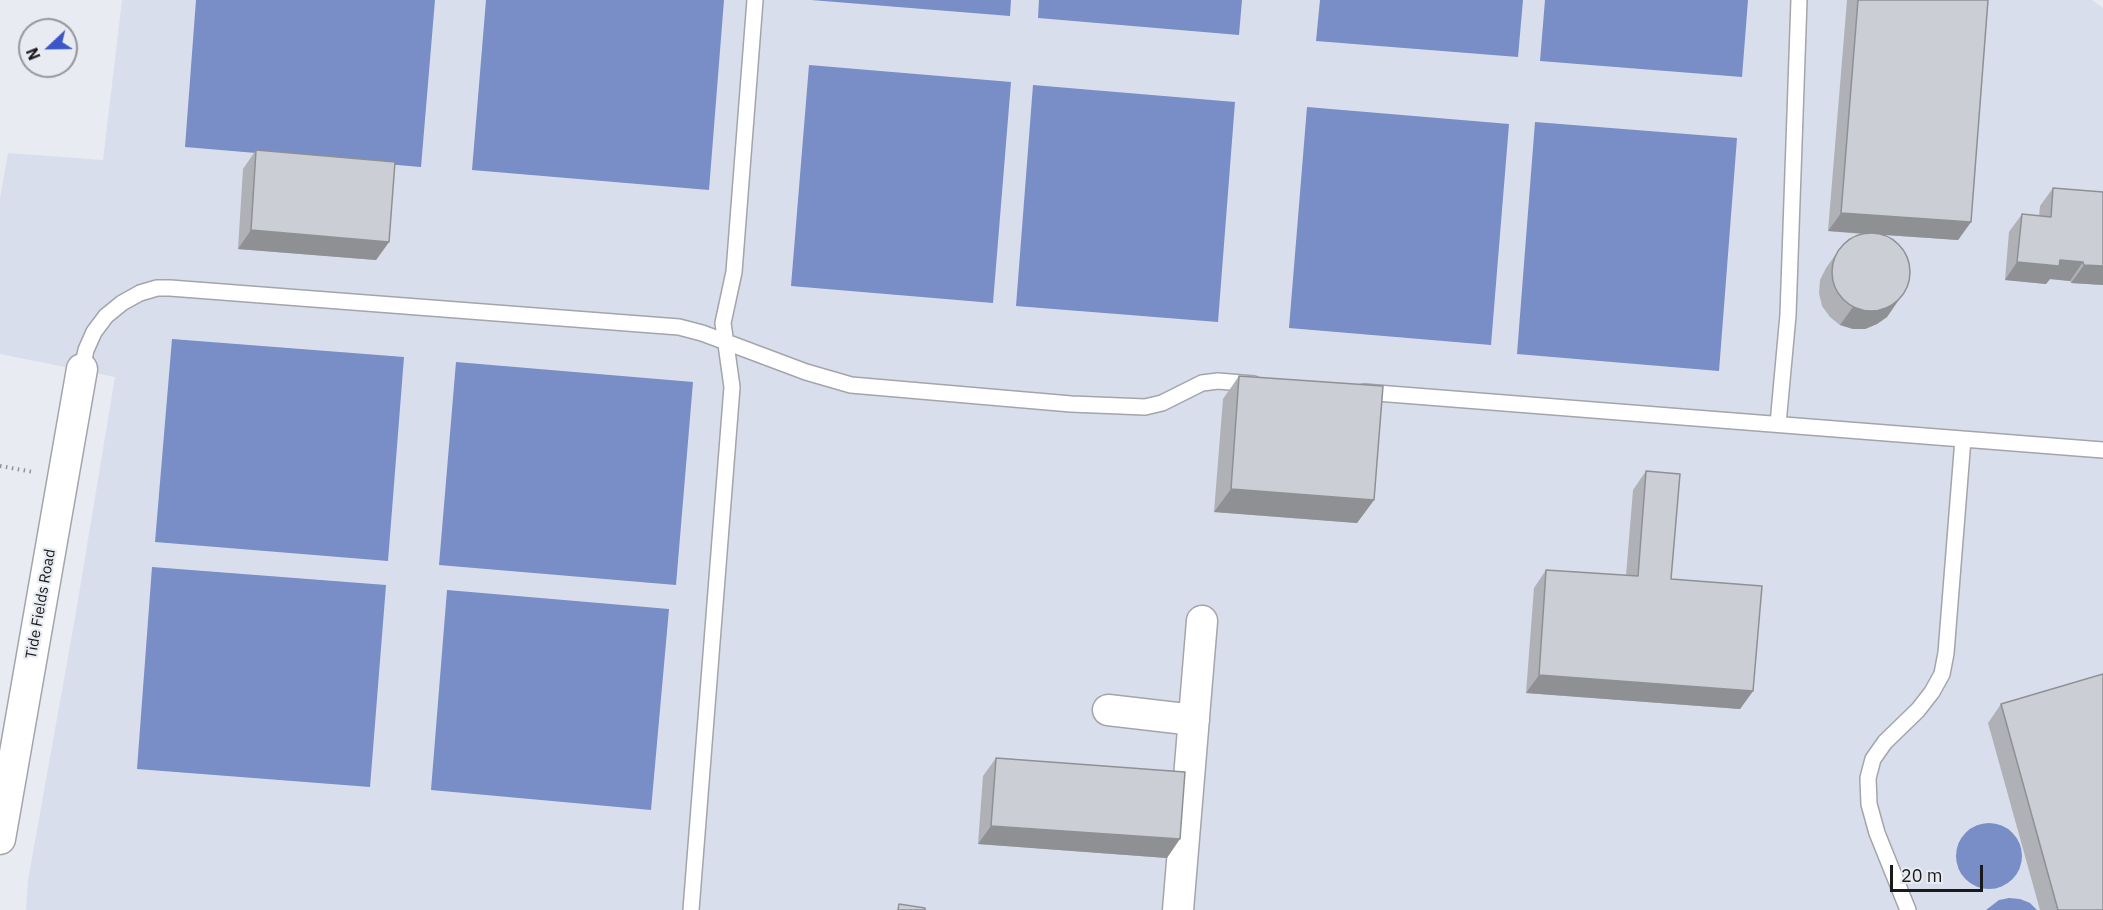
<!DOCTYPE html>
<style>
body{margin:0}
#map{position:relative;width:2103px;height:910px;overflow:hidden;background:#e9ebf2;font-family:"IBM Plex Sans",sans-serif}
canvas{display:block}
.north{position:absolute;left:18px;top:18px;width:60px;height:60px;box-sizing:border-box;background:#e9ebf2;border:2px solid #96979c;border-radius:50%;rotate:248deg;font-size:16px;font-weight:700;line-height:24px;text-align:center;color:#191a1c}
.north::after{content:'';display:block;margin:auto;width:21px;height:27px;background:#3c56c8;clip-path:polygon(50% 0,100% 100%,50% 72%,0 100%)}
.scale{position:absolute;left:1890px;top:865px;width:93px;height:27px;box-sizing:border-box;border:3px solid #191a1c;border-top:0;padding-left:8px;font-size:18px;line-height:21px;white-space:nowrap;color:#191a1c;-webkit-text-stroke:4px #e9ebf2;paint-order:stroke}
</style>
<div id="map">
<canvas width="2103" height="910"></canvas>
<div class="north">N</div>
<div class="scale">20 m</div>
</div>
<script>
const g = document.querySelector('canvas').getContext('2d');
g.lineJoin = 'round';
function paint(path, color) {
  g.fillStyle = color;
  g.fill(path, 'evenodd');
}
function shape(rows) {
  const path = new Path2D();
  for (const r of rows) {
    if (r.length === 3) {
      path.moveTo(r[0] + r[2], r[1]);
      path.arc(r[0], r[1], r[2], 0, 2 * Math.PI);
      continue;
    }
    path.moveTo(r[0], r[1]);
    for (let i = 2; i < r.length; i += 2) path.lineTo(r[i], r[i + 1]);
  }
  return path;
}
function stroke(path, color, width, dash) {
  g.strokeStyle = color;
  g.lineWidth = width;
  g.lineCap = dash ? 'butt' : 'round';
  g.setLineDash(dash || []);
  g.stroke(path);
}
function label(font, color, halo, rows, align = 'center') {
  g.font = font + ' "IBM Plex Sans",sans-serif';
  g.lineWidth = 4.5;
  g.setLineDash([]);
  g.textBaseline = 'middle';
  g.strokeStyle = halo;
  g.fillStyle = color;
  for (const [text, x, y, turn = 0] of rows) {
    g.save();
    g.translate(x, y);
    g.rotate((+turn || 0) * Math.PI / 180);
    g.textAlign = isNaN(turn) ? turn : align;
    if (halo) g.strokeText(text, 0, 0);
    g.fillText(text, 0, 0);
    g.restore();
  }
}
paint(shape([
 [122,0,2092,0,2103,8,2103,910,26,910,28,880,75,618,115,377,0,354,0,198,8,153,103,160]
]), '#d9deec');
paint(shape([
 [196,0,435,0,421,167,185,147],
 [486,0,724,0,709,190,472,170],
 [811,0,1011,0,1010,16],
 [1039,0,1242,0,1239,35,1038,18],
 [1320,0,1523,0,1518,57,1316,41],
 [1545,0,1748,0,1742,77,1540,61],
 [809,65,1011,82,993,303,791,286],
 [1033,85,1235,102,1218,322,1016,306],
 [1307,107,1509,124,1491,345,1289,328],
 [1535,122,1737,138,1719,371,1517,354],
 [172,339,404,357,388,561,155,542],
 [456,362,693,382,676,585,439,565],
 [152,567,386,585,370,787,137,769],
 [447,590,669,609,651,810,431,790],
 [1989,856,33],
 [2009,898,2020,899,2030,903,2037,910,1986,910,1999,900]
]), '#798dc6');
const lane = shape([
 [82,369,86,350,94,332,106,316,122,303,140,293,157,288,170,288,679,327,702,333,806,372,851,385,1071,404,1145,407,1162,403,1202,383,1218,381,1254,384],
 [1364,392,2103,450],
 [1778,424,1788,315,1799,0],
 [691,910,732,387,723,323,734,272,755,0],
 [1908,910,1877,833,1869,804,1868,778,1873,759,1885,742,1918,710,1932,692,1942,674,1946,653,1963,439]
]);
const street = shape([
 [1108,710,1194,720],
 [0,839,82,369],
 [1178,910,1202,621]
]);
stroke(lane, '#a3a5ab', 18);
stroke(street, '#a3a5ab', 33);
stroke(shape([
 [0,466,33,472]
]), '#909297', 4, [1.5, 4.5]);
stroke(lane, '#fff', 15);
stroke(street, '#fff', 30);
paint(shape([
 [1847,0,1988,0,1971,222,1958,240,1886,235,1900,298,1887,317,1877,324,1865,329,1853,329,1840,325,1830,317,1822,306,1819,293,1820,280,1826,268,1839,250,1861,234,1828,231],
 [256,150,389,242,376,260,238,249,243,169],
 [2053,188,2103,192,2103,285,2071,283,2070,281,2050,279,2046,284,2005,280,2009,232,2022,214,2039,216,2040,206],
 [1239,376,1374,500,1357,523,1214,512,1223,399],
 [1646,471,1671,579,1753,691,1740,709,1526,693,1534,588,1546,570,1626,576,1633,490],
 [2001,704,2103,910,2040,910,1988,723],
 [996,758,1167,858,978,844,983,776]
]), '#afb1b6');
paint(shape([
 [1841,213,1971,222,1958,240,1828,231],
 [251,230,389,242,376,260,238,249],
 [2060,260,2083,262,2070,281,2050,279,2046,284,2005,280,2017,262],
 [2084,265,2103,266,2103,285,2071,283],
 [1900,298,1887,317,1877,324,1865,329,1853,329,1840,325,1853,307],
 [1231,489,1374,500,1357,523,1214,512],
 [1539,675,1753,691,1740,709,1526,693],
 [991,826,1180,839,1167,858,978,844]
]), '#8e9094');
const building = shape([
 [1858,0,1988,0,1971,222,1841,213,1858,0],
 [256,150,395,162,389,242,251,230,256,150],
 [2053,188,2103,192,2103,266,2084,265,2083,262,2060,260,2059,266,2017,262,2022,214,2051,217,2053,188],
 [1871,272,39],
 [1239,376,1383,386,1374,500,1231,489,1239,376],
 [1646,471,1680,474,1671,579,1762,586,1753,691,1539,675,1546,570,1638,576,1646,471],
 [2103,674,2103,910,2058,910,2001,704,2103,674],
 [996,758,1185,772,1180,839,991,826,996,758],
 [899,904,925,908,925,910,898,910,899,904]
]);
paint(building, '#cbced4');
stroke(building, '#8e9094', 1.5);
label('15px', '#191a1c', '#e9ebf2', [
 ["Tide Fields Road",41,604,-80]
]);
</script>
